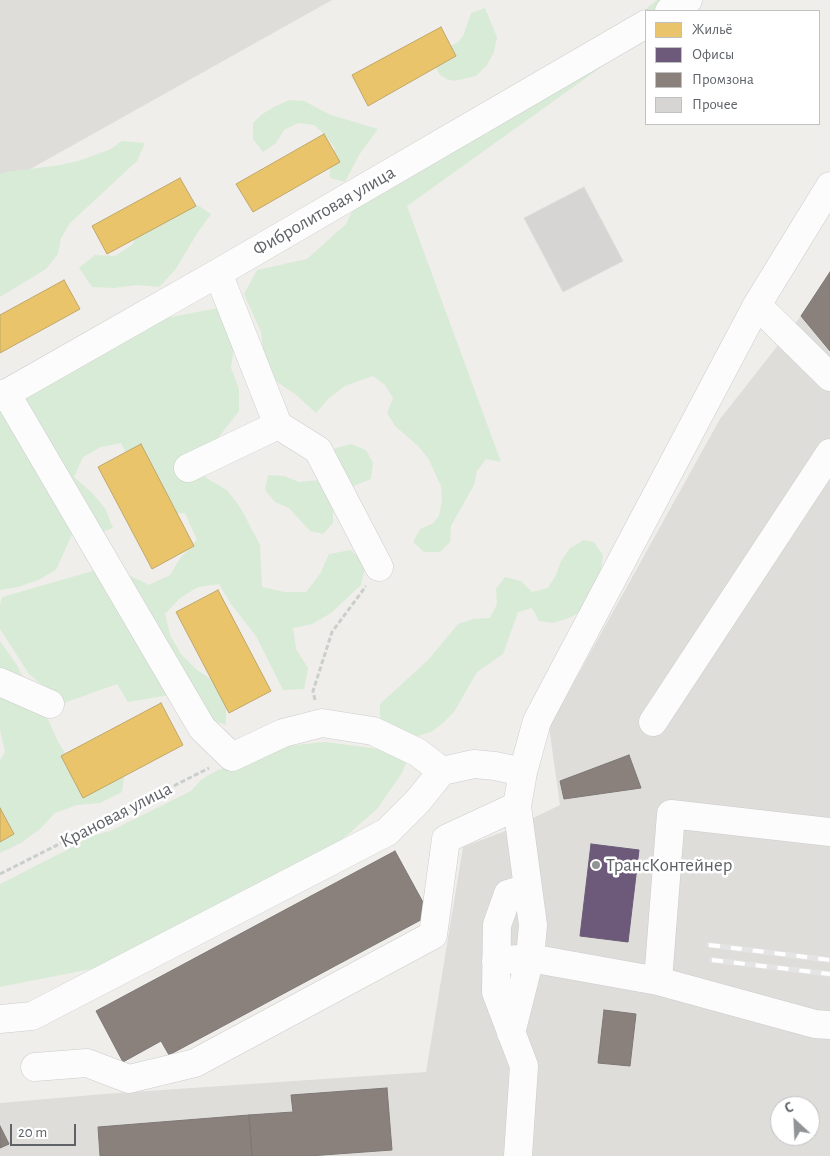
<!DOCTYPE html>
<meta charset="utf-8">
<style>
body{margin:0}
#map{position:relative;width:830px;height:1156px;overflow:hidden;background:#efeeea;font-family:"Alegreya Sans",sans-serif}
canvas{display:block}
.legend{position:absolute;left:645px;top:10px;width:175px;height:115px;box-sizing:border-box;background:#fff;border:1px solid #bfc1c3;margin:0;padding:6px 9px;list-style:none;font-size:15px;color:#5f6368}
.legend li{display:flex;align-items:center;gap:10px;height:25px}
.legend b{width:25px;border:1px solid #bfc1c3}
.north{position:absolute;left:770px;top:1096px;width:50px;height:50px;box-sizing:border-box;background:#fff;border:1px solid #bfc1c3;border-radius:50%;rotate:335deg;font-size:14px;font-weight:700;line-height:20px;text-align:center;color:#5f6368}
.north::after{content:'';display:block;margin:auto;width:18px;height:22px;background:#919496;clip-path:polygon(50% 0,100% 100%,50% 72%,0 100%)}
.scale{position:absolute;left:10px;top:1124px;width:66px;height:22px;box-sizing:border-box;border:2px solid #5f6368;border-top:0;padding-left:6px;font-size:15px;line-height:18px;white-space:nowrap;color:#5f6368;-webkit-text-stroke:4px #fff;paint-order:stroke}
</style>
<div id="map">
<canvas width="830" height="1156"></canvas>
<ul class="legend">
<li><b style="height:14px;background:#e9c46a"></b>Жильё</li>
<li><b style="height:14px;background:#6d597a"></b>Офисы</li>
<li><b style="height:14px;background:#8a817c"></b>Промзона</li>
<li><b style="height:14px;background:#d6d5d3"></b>Прочее</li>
</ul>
<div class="north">С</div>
<div class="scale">20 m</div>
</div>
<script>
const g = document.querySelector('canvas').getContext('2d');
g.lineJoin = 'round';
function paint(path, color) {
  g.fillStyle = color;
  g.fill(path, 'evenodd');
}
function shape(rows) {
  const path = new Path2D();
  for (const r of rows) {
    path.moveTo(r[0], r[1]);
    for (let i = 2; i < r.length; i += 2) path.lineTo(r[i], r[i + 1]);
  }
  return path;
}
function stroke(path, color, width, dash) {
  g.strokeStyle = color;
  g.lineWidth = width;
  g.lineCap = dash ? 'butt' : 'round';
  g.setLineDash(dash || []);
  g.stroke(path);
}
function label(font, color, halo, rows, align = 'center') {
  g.font = font + ' "Alegreya Sans",sans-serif';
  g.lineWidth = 5;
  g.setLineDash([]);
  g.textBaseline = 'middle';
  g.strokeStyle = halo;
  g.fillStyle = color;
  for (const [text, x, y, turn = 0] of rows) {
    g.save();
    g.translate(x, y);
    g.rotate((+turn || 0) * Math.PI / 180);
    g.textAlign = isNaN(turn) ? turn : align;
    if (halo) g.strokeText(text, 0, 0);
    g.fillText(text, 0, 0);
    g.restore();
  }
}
paint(shape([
 [0,0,332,0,0,186],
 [830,272,830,1156,0,1156,0,1103,104,1094,426,1072,463,847,508,830,560,805,549,727,720,419,801,316],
 [780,1106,810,1106,810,1136,780,1136]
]), '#dfddda');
paint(shape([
 [657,0,696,0,680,11,646,11,646,35,407,206,501,462,486,459,477,471,474,485,451,526,450,542,440,552,424,552,413,542,420,529,432,524,439,516,442,501,441,486,428,458,418,446,395,426,387,413,393,398,385,385,373,376,345,386,329,398,316,413,295,394,274,380,264,359,261,332,244,294,257,270,307,259,346,224,352,211,470,139,488,134,500,99,638,19,648,7],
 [485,8,497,37,494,52,487,65,476,76,454,81,446,79,440,75,436,68,433,61,435,54,458,42,463,36,471,13],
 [289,100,304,101,331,115,378,129,359,155,345,182,330,178,330,162,335,148,325,135,314,125,298,123,284,130,276,143,263,152,253,139,253,123,261,115,274,107],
 [122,141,145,143,137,161,70,223,61,238,58,254,46,269,0,297,0,174,6,172,61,165,78,161,109,150],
 [180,203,199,206,211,214,198,232,175,270,159,287,137,285,114,288,92,287,79,268,95,255,115,256,133,244,139,224],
 [229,306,234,346,231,368,239,389,239,411,207,452,193,467,208,479,227,490,240,507,260,545,262,587,284,592,306,592,320,574,329,554,351,550,366,565,361,585,331,613,312,624,293,628,296,649,308,668,304,689,283,690,256,636,231,604,219,584,198,587,180,598,165,614,170,635,181,654,197,670,217,683,226,703,226,725,206,718,169,695,128,702,117,684,64,703,29,674,0,629,0,604,2,597,110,566,149,585,170,575,181,557,197,540,185,513,164,514,130,462,121,443,101,447,83,457,74,477,91,492,105,508,113,528,94,535,74,530,56,570,38,580,18,587,0,590,0,394,160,319],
 [351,444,366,450,373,463,371,479,343,490,332,450,336,448],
 [268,475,284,476,299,482,319,480,327,494,333,509,333,523,323,534,310,531,289,508,275,502,265,490],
 [584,540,594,542,603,555,601,570,582,611,569,618,553,623,539,621,532,608,518,612,503,654,477,672,454,712,443,723,431,732,417,736,403,737,380,720,380,704,428,660,458,624,473,619,490,618,497,604,496,589,505,577,521,581,532,592,548,588,556,575,561,561,570,548],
 [0,641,17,665,36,704,49,721,57,740,68,758,125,770,122,792,100,803,77,805,55,813,40,829,21,843,0,853,0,760,5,752,0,729],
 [325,742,410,753,402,773,377,809,331,849,106,966,0,987,0,884,69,849,88,837,110,831,191,791,202,779,216,771,276,747]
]), '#d8ebd6');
const homes = shape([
 [441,27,456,56,368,106,352,75,441,27],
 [324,134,340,162,253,212,236,184,324,134],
 [180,178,196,206,107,254,92,226,180,178],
 [64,280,80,309,0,353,0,315,64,280],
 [141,444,194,546,152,569,98,467,141,444],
 [218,590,271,691,229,713,176,612,218,590],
 [161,703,183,745,83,798,61,756,161,703],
 [0,808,14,834,0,842,0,808]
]);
paint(homes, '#e9c46a');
stroke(homes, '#c0a769', 1);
const offices = shape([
 [591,844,639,850,628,942,580,936,591,844]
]);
paint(offices, '#6d597a');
stroke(offices, '#695c75', 1);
const industry = shape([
 [830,272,830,351,801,316,830,272],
 [629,755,641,788,564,799,560,781,629,755],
 [395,851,430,915,169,1055,161,1041,123,1062,96,1011,395,851],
 [604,1010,636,1014,630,1066,598,1063,604,1010],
 [387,1088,392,1150,309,1156,252,1156,249,1115,293,1112,291,1095,387,1088],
 [249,1115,252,1156,100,1156,98,1127,249,1115],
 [0,1126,9,1144,0,1148,0,1126]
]);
paint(industry, '#8a817c');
stroke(industry, '#7d7876', 1);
const building = shape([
 [584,187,623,261,563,292,524,218,584,187]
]);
paint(building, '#d6d5d3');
stroke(building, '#deddd9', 1);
const minor = shape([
 [669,11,688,0],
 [757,305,830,377],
 [6,393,202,728,232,757,283,733,322,723,373,731,417,752,442,771],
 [0,397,218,273,646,24],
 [278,425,318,450,379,567],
 [188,468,278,425,218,273],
 [0,682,50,704],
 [653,722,830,453],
 [496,961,530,958,658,981,671,814,830,832],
 [658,981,815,1024,830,1025],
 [0,1019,32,1016,387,832,418,801,442,771,474,764,495,766,523,772],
 [511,1033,530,958,533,925,517,806,523,772,537,721,757,305,830,186],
 [35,1067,87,1063,129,1079,195,1063,433,935,446,839,517,806],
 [518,1156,524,1066,496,992,497,925,508,894,528,888]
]);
stroke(minor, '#cbcccc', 29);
stroke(shape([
 [315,700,313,691,332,632,366,586],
 [0,874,209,768]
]), '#cacfcc', 3, [5, 2.5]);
stroke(minor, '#fdfcfc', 28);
const rail = shape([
 [709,945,830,960],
 [712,960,830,974]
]);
stroke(rail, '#e4e4e4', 5.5);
stroke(rail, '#fff', 4, [11]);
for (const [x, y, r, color] of [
 [596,865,5,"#919496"]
]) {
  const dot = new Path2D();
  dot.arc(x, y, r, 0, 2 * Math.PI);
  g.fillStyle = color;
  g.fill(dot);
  stroke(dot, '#fff', 2);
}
label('19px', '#5f6368', '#fff', [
 ["Фибролитовая улица",324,211,-30],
 ["Крановая улица",116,815,-27]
]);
label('19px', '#5f6368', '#fff', [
 ["ТрансКонтейнер",606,865]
], 'left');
</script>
